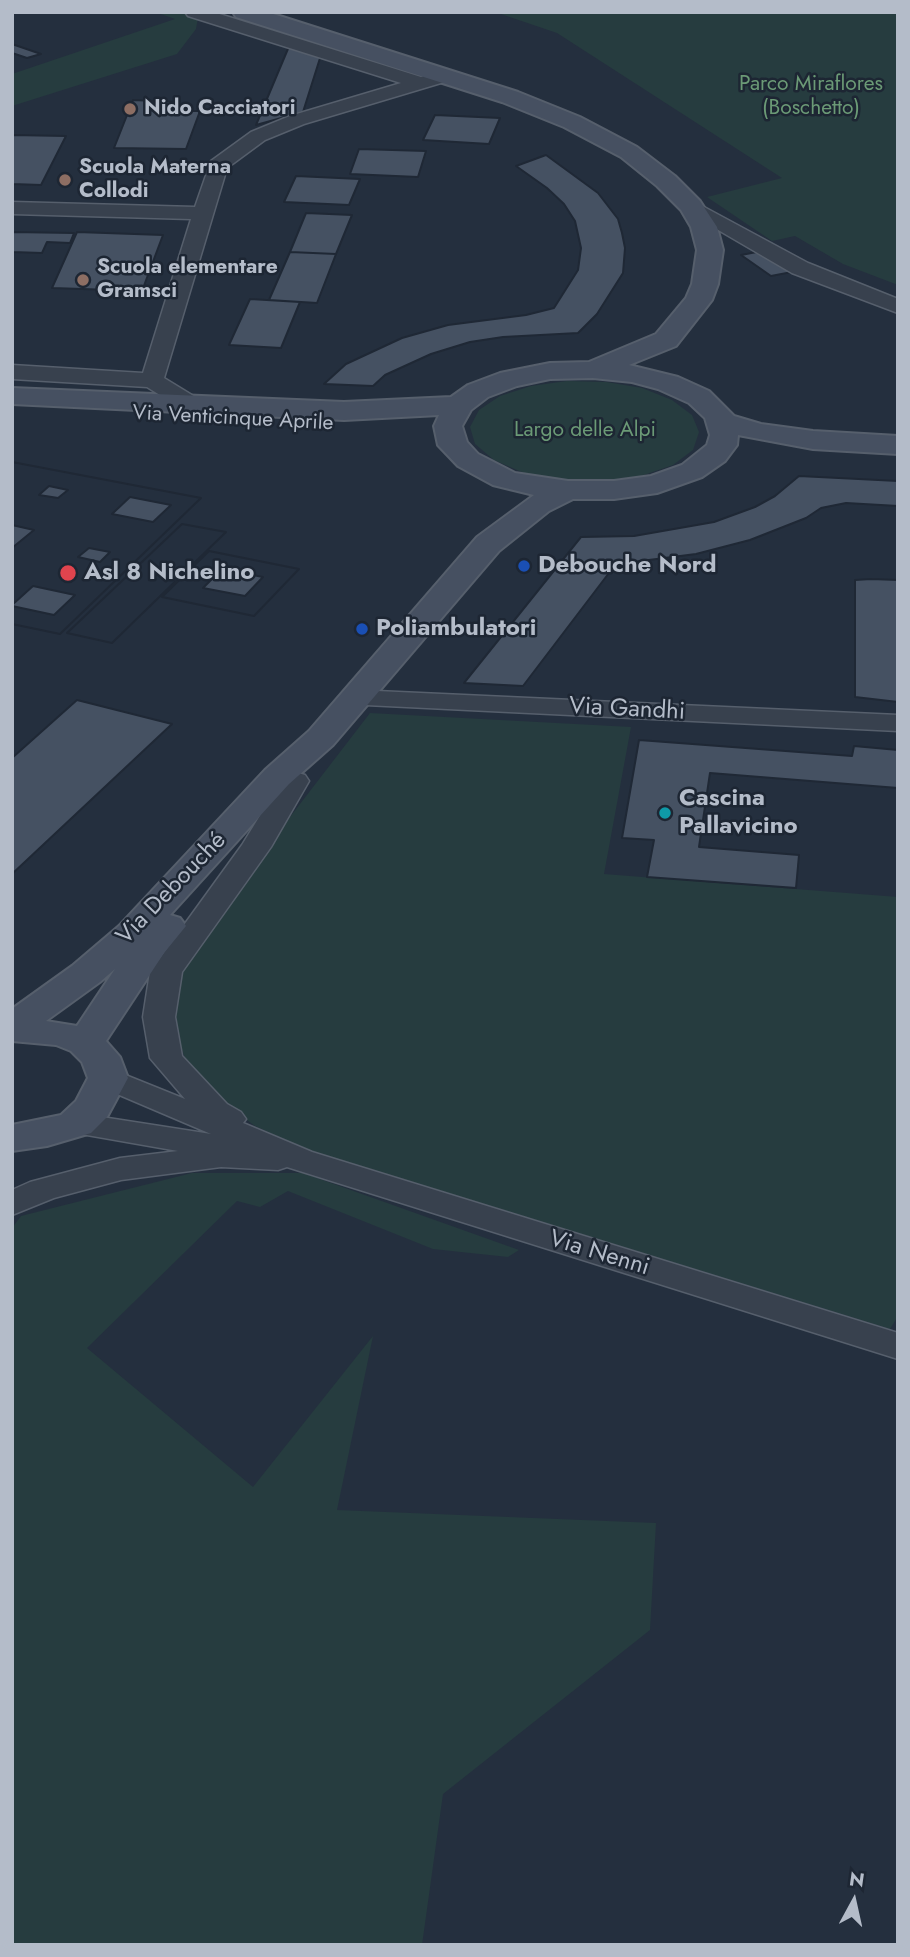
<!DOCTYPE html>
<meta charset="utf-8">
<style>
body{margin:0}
#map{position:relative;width:910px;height:1957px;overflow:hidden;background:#242f3e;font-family:Jost,sans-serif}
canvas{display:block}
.frame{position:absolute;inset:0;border:14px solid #b4bcc9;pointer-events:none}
.north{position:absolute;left:819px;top:1866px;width:70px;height:70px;-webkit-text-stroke:5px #1d2633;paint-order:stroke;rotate:8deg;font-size:19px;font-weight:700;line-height:28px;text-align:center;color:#b4bcc9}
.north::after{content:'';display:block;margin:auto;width:24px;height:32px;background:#b4bcc9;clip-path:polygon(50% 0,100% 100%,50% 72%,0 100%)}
</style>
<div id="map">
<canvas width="910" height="1957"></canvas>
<div class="frame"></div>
<div class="north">N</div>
</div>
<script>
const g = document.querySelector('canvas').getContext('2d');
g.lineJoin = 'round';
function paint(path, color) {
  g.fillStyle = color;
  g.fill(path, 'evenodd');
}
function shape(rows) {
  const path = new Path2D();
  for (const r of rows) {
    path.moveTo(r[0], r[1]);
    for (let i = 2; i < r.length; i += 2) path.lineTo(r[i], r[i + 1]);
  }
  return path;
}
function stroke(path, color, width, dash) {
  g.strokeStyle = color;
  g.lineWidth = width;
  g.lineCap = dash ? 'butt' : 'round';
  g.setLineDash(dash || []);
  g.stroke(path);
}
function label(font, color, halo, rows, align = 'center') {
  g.font = font + ' Jost,sans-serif';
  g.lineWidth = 5;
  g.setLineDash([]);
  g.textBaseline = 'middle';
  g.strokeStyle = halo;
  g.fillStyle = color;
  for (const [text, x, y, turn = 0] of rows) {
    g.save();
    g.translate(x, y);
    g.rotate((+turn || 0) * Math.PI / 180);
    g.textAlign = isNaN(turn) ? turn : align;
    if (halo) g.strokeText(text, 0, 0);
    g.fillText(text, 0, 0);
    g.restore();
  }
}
paint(shape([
 [155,12,199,12,196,29,177,54,12,106,12,74,175,19],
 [495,12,898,12,898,285,843,264,795,236,772,241,707,197,782,178,557,33],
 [567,381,606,382,642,388,672,400,692,415,699,432,693,450,673,465,641,476,603,481,562,480,524,473,494,460,475,444,470,427,479,410,500,396,531,386],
 [370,713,631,727,604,874,898,897,898,1316,890,1329,308,1150,255,1126,213,1095,188,1066,171,1021,175,977,200,934],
 [192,1173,303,1173,519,1250,508,1257,433,1249,288,1191,260,1207,237,1201,87,1348,253,1487,373,1336,337,1510,656,1523,650,1630,443,1794,422,1945,12,1945,12,1228,21,1216]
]), '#263c3f');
const building = shape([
 [12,44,41,54,27,58,12,53,12,44],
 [290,44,321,55,303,112,256,125,290,44],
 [133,100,179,102,178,105,187,106,185,111,200,111,186,149,114,148,133,100],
 [435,115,500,118,489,144,423,140,435,115],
 [12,135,66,136,41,185,12,184,12,135],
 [359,149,426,151,418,177,350,174,359,149],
 [546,155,598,193,618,219,622,233,625,248,623,273,597,314,578,333,503,337,470,342,431,354,385,375,373,386,324,384,346,364,402,338,448,325,526,315,554,308,578,270,581,248,575,221,564,204,547,188,516,166,546,155],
 [296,176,360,179,349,205,284,202,296,176],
 [306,213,352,215,336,254,290,252,306,213],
 [12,232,74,233,70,243,47,242,42,253,12,252,12,232],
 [77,232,163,235,142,291,52,288,77,232],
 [762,251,792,272,771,276,741,255,762,251],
 [290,252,336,254,317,303,269,300,290,252],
 [250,299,300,302,281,348,229,345,250,299],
 [12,462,201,498,60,634,12,624,12,606,54,615,75,595,33,586,12,605,12,548,34,530,12,525,12,462],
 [49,486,68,490,58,498,39,495,49,486],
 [130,497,171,505,153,522,112,514,130,497],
 [89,548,110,552,100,562,78,557,89,548],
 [12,462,201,498,60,634,12,624,12,462],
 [799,476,898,481,898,506,846,503,821,508,806,518,750,540,696,554,633,562,612,569,523,686,464,683,581,537,634,536,714,522,755,507,775,496,799,476],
 [182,524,226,532,112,643,67,633,182,524],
 [182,524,226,532,112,643,67,633,182,524],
 [209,551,299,569,254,616,162,597,209,551],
 [222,569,263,577,245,596,203,588,222,569],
 [209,551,299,569,254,616,162,597,209,551],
 [871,579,898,580,898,702,855,697,855,580,871,579],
 [77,700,172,724,12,874,12,758,77,700],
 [639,740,852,756,854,746,898,750,898,788,710,773,699,847,799,855,796,888,647,877,654,840,622,838,639,740]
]);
paint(building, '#455162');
stroke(building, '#1f2835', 2);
const street = shape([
 [185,12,213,12,421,77,444,70,453,76,451,80,304,124,265,140,227,168,164,378,200,400,204,405,200,410,184,410,147,387,12,379,12,365,143,373,191,219,12,214,12,202,195,207,211,161,251,132,290,116,401,83,188,16,185,12],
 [691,200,808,263,898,299,898,313,792,273,684,210,681,206,684,202,691,200],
 [355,690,898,715,898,731,345,704,341,698,345,692,355,690],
 [295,772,305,775,309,781,271,847,182,972,175,1017,182,1056,227,1104,241,1112,246,1119,243,1123,312,1152,898,1333,898,1359,287,1167,278,1170,221,1167,121,1180,54,1198,12,1215,12,1190,30,1182,120,1158,178,1151,64,1131,59,1124,64,1117,76,1113,211,1134,96,1085,92,1078,96,1071,108,1068,185,1099,150,1058,143,1017,150,972,242,845,285,775,295,772]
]);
const secondary = shape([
 [233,12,267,12,518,92,580,117,637,147,675,176,700,201,717,227,723,250,718,284,712,300,676,346,629,365,678,377,709,391,734,416,761,424,813,431,898,436,898,454,813,449,738,435,737,445,725,461,702,477,657,493,614,499,573,499,549,511,499,551,333,745,289,784,170,915,180,918,186,926,164,953,106,1041,120,1057,128,1078,107,1117,91,1133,47,1146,12,1151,12,1125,61,1115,76,1101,88,1078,82,1062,71,1051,56,1045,12,1041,12,1009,72,966,119,926,265,770,309,731,477,537,534,495,493,485,458,466,438,445,434,426,439,415,344,420,12,404,12,388,344,402,451,397,468,385,500,373,550,363,589,362,656,334,686,298,692,284,697,250,691,227,681,210,657,186,621,157,564,127,502,102,236,17,233,12],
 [593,378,632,382,658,389,689,403,705,418,710,435,707,445,682,465,651,476,614,481,568,481,515,473,478,454,467,442,462,426,471,410,488,397,517,386,550,379,593,378],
 [115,969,77,1026,46,1021,100,982,115,969]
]);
stroke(street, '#565f6c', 3);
stroke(secondary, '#565f6c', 4);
paint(street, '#38414e');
paint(secondary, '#465061');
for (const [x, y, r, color] of [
 [130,109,7,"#8d6e63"],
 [65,180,7,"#8d6e63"],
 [83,280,7,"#8d6e63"],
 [524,566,7,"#1a4fb4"],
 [68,573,9,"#e0444e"],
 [362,629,7,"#1a4fb4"],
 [665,813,7,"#0f9aa8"]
]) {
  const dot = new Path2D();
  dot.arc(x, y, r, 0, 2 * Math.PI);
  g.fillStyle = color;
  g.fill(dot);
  stroke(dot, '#1d2633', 2.5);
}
label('21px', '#6b9a76', '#1d2633', [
 ["Parco Miraflores",811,85],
 ["(Boschetto)",811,109],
 ["Largo delle Alpi",585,431]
]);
label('bold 21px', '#b4bcc9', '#1d2633', [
 ["Nido Cacciatori",144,109],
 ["Scuola Materna",79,168],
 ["Collodi",79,192],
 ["Scuola elementare",97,268],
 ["Gramsci",97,292]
], 'left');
label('21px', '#b4bcc9', '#1d2633', [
 ["Via Venticinque Aprile",233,419,3]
]);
label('bold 24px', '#b4bcc9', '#1d2633', [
 ["Debouche Nord",538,566],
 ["Asl 8 Nichelino",84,573],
 ["Poliambulatori",376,629],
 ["Cascina",679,799],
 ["Pallavicino",679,827]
], 'left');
label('24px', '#b4bcc9', '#1d2633', [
 ["Via Gandhi",627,710,3],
 ["Via Debouché",172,889,-46],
 ["Via Nenni",599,1254,17]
]);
</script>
